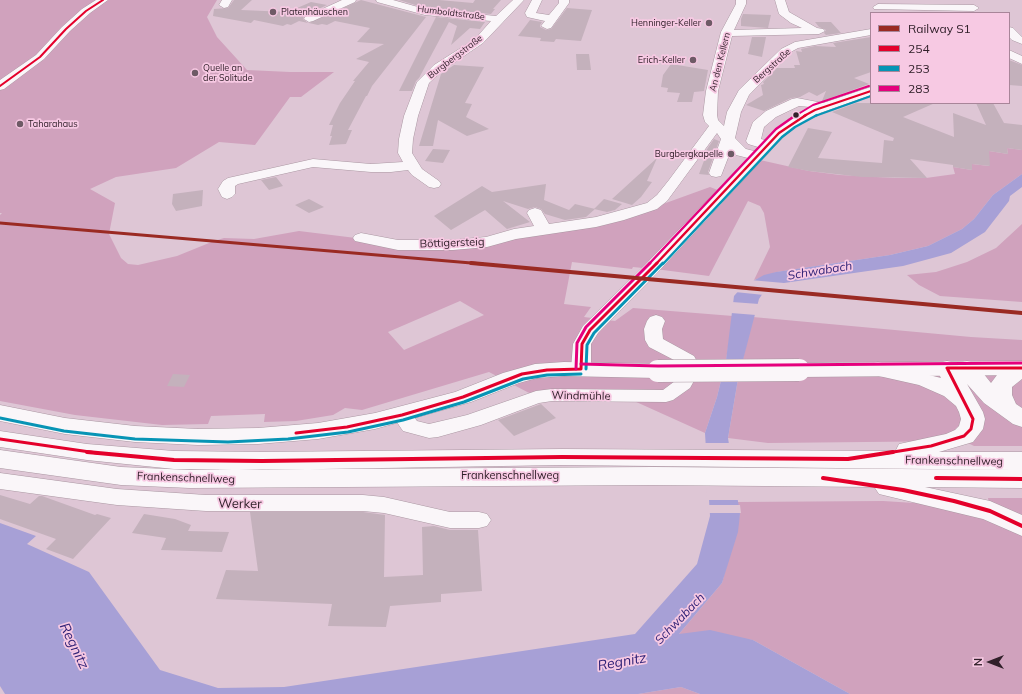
<!DOCTYPE html>
<meta charset="utf-8">
<style>
body{margin:0}
#map{position:relative;width:1022px;height:694px;overflow:hidden;background:#dec6d5;font-family:Mulish,sans-serif}
canvas{display:block}
.legend{position:absolute;left:870px;top:12px;width:140px;height:92px;box-sizing:border-box;background:#f7c9e3;border:1px solid #a88599;margin:0;padding:5px 7px;list-style:none;font-size:12px;color:#31202a}
.legend li{display:flex;align-items:center;gap:8px;height:20px}
.legend b{width:20px;border:1px solid #a88599}
.north{position:absolute;left:970px;top:642px;width:40px;height:40px;-webkit-text-stroke:3px #f7c9e3;paint-order:stroke;rotate:270deg;font-size:11px;font-weight:700;line-height:16px;text-align:center;color:#31202a}
.north::after{content:'';display:block;margin:auto;width:14px;height:18px;background:#31202a;clip-path:polygon(50% 0,100% 100%,50% 72%,0 100%)}
</style>
<div id="map">
<canvas width="1022" height="694"></canvas>
<ul class="legend">
<li><b style="height:5px;background:#9a2a23"></b>Railway S1</li>
<li><b style="height:5px;background:#e4002b"></b>254</li>
<li><b style="height:5px;background:#0794b5"></b>253</li>
<li><b style="height:5px;background:#e5007d"></b>283</li>
</ul>
<div class="north">N</div>
</div>
<script>
const g = document.querySelector('canvas').getContext('2d');
g.lineJoin = 'round';
function paint(path, color) {
  g.fillStyle = color;
  g.fill(path, 'evenodd');
}
function shape(rows) {
  const path = new Path2D();
  for (const r of rows) {
    path.moveTo(r[0], r[1]);
    for (let i = 2; i < r.length; i += 2) path.lineTo(r[i], r[i + 1]);
  }
  return path;
}
function stroke(path, color, width, dash) {
  g.strokeStyle = color;
  g.lineWidth = width;
  g.lineCap = dash ? 'butt' : 'round';
  g.setLineDash(dash || []);
  g.stroke(path);
}
function label(font, color, halo, rows, align = 'center') {
  g.font = font + ' Mulish,sans-serif';
  g.lineWidth = 3.5;
  g.setLineDash([]);
  g.textBaseline = 'middle';
  g.strokeStyle = halo;
  g.fillStyle = color;
  for (const [text, x, y, turn = 0] of rows) {
    g.save();
    g.translate(x, y);
    g.rotate((+turn || 0) * Math.PI / 180);
    g.textAlign = isNaN(turn) ? turn : align;
    if (halo) g.strokeText(text, 0, 0);
    g.fillText(text, 0, 0);
    g.restore();
  }
}
paint(shape([
 [0,0,217,0,207,17,217,37,247,70,290,72,334,72,301,97,290,97,255,145,219,142,176,168,116,177,90,189,115,203,109,234,121,258,128,264,138,265,177,256,214,241,224,238,254,239,299,231,364,239,487,245,652,208,710,187,728,194,760,160,809,171,840,175,895,178,926,178,955,174,953,167,972,170,972,164,989,166,989,151,1008,154,1007,148,1022,150,1022,174,993,195,974,219,962,229,928,246,890,255,777,272,754,280,770,247,764,213,760,206,748,201,709,276,663,270,633,267,632,269,572,262,564,304,591,307,584,317,615,321,633,308,733,316,726,360,717,397,705,433,623,396,533,395,489,372,362,410,345,408,333,415,296,421,264,422,265,414,211,416,208,424,162,425,75,415,0,401,0,215,2,213,0,213],
 [460,301,484,315,404,350,388,332],
 [1022,224,1022,302,940,296,919,285,907,275,936,272,967,262,996,248],
 [753,317,971,337,1022,340,1022,446,974,446,964,441,768,443,728,438,738,379],
 [988,498,1022,498,1022,694,850,694,753,640,679,634,722,583,740,514,737,502,883,501,930,504,989,504],
 [681,687,700,694,638,694]
]), '#d0a2bd');
paint(shape([
 [1022,174,1022,187,1010,196,1009,201,985,232,951,253,903,266,784,283,765,290,759,299,738,379,728,438,740,514,738,532,722,583,679,634,710,630,753,640,850,694,700,694,681,687,638,694,5,694,0,686,0,523,36,536,27,544,89,572,160,670,218,688,284,687,635,634,697,564,710,516,705,433,717,397,726,360,734,296,742,287,764,275,776,272,890,255,928,246,962,229,974,219,993,195]
]), '#a7a0d6');
paint(shape([
 [750,280,784,283,791,284,767,292,764,295,735,292,741,285],
 [732,302,759,304,756,315,731,313],
 [704,443,731,443,739,500,707,500],
 [707,505,740,505,741,513,708,513]
]), '#dec6d5');
paint(shape([
 [234,0,252,0,241,10,288,12,311,2,327,5,304,16,303,19,308,23,299,21,291,25,287,24,283,26,254,20,251,23,213,16,214,9,228,8],
 [361,0,426,17,372,86,367,96,366,96,348,130,352,130,346,144,329,145,332,136,330,136,333,125,329,125,340,103,355,81,353,81,369,62,356,59,384,44,357,42,370,28,335,21,327,25,322,24,318,25,309,23],
 [399,0,439,0,473,3,475,0,501,0,493,9,495,9,491,14,425,8],
 [567,8,592,10,581,41,556,39,554,42,540,41,541,38,518,36,530,20,542,22,540,25,540,27,546,30,551,29],
 [743,14,771,15,768,28,741,26,741,19],
 [436,17,485,22,480,29,470,28,451,45,457,26,449,22,419,78,416,81,412,91,399,91],
 [815,22,831,22,841,33,826,35,824,33,826,30,819,27],
 [752,37,766,37,762,57,748,54],
 [871,37,871,72,854,78,869,84,822,101,826,91,817,96,809,92,800,97,791,98,764,111,746,105,763,95,761,85,764,84,763,82,777,68,795,68,794,65,800,65,796,51,802,52,801,49,815,46,836,47,833,43],
 [576,54,589,54,591,70,577,70],
 [1009,60,1022,65,1022,86,1009,85],
 [671,64,708,70,704,91,694,92,692,102,677,102,680,93,667,92,668,88,661,87,663,75],
 [454,65,484,67,465,103,472,104,466,117,489,129,467,136,438,120,433,146,419,146,441,74],
 [856,103,935,103,903,117,954,137,953,113,986,125,976,103,993,103,1004,123,1022,125,1022,150,1007,148,1008,154,989,151,990,166,972,164,972,170,953,167,953,165,910,159,927,178,862,177,809,171,788,167,808,128,832,132,818,158,882,163,884,140,893,141,894,138,832,112],
 [714,139,719,141,708,172,709,175,699,174,705,158,701,158],
 [433,149,450,150,443,163,425,161],
 [657,158,647,181,652,182,641,197,632,205,612,199],
 [276,177,283,186,269,190,261,180],
 [546,184,544,200,569,210,575,204,595,209,586,217,565,220,545,214,541,209,535,207,528,209,503,201,530,222,507,229,485,210,451,230,434,216,482,186,492,192],
 [203,190,202,206,176,211,172,204,173,194],
 [309,199,324,207,309,213,295,205],
 [604,199,622,204,615,210,607,212,594,209],
 [173,374,190,375,184,387,167,386],
 [541,404,556,418,514,436,498,420],
 [0,495,30,504,39,496,42,496,95,515,97,514,111,518,73,559,46,549,56,539,0,519],
 [250,512,363,512,385,515,384,577,423,575,422,527,434,526,450,530,478,530,482,591,441,594,441,602,390,606,386,627,328,626,332,604,216,599,226,570,258,571],
 [144,514,175,519,191,525,188,531,229,532,222,552,161,550,166,538,132,533]
]), '#c4b1bc');
const minor = shape([
 [96,0,108,0,90,13,70,31,44,59,4,89,0,90,0,80,36,55,62,27,82,9,96,0],
 [222,0,232,0,228,7,224,8,219,5,222,0],
 [342,0,356,0,355,2,313,21,309,22,304,19,305,17,342,0],
 [376,0,393,0,425,9,496,16,513,0,524,0,483,43,442,71,429,83,418,116,413,139,412,153,422,169,439,181,441,184,439,187,434,188,429,187,412,175,408,170,391,172,371,172,313,167,238,184,235,186,235,194,232,197,227,199,222,197,218,189,223,181,228,178,313,159,371,164,403,162,398,153,399,139,404,116,417,82,434,65,475,39,491,21,425,15,377,2,376,0],
 [532,0,542,0,536,13,549,15,559,3,559,0,569,0,569,3,551,28,547,29,541,26,545,21,527,17,525,13,532,0],
 [736,0,746,0,746,4,734,30,802,28,791,23,779,14,775,0,785,0,789,12,817,28,823,29,825,31,819,34,732,36,718,91,717,115,718,120,724,126,727,112,739,90,781,49,795,42,871,29,871,35,798,48,789,53,749,95,741,112,735,138,746,149,754,151,758,147,748,144,746,141,753,122,766,111,792,99,797,98,823,103,871,87,871,95,820,113,797,126,784,136,657,273,598,333,591,344,591,369,588,373,581,375,574,373,571,369,573,344,583,326,645,265,748,158,736,155,731,150,721,176,716,177,711,176,709,173,721,139,717,133,667,201,657,209,624,220,596,227,516,239,487,247,453,250,398,250,355,241,353,238,355,235,361,233,398,240,453,240,486,237,514,229,534,226,527,213,529,210,535,208,541,210,549,224,596,217,647,203,657,195,669,180,709,126,705,122,703,115,706,91,721,32,736,4,736,0],
 [799,106,810,107,787,120,765,140,761,139,764,127,776,117,799,106],
 [878,4,974,5,979,8,974,11,874,9,873,7,878,4],
 [1009,27,1013,28,1022,37,1022,44,1012,40,1009,37,1009,27],
 [1009,50,1022,56,1022,64,1009,58,1009,50],
 [656,315,662,317,665,321,662,329,663,339,694,356,699,365,699,372,690,388,673,400,666,402,552,401,539,403,481,425,438,437,429,438,403,431,392,415,395,410,402,408,409,410,417,421,429,424,467,415,536,391,552,389,663,390,675,381,679,372,679,365,674,360,649,347,645,340,644,329,647,321,650,317,656,315],
 [0,473,117,489,206,495,363,495,384,497,450,512,479,512,487,514,491,520,487,526,479,528,450,528,384,513,363,511,206,511,117,505,0,489,0,473]
]);
const major = shape([
 [1022,361,1022,375,799,377,791,375,788,370,791,365,799,363,1022,361],
 [564,362,658,364,666,366,669,371,666,376,658,378,564,376,537,378,519,383,471,402,375,429,318,439,258,444,198,445,135,442,65,434,0,421,0,405,65,418,135,426,198,429,258,428,318,423,375,413,455,392,503,373,535,364,564,362]
]);
const highway = shape([
 [947,361,955,363,957,366,959,363,967,361,975,363,991,383,997,375,1004,370,1022,364,1022,379,1012,387,1012,395,1016,404,1022,408,1022,427,1013,424,984,403,967,384,983,412,985,419,983,429,973,442,939,452,1022,452,1022,470,562,465,262,470,174,469,87,460,0,447,0,431,87,444,174,451,262,452,562,449,896,451,896,450,899,444,946,434,955,430,959,426,961,419,959,412,956,406,944,396,919,385,870,374,867,369,870,364,878,362,941,378,936,368,939,363,947,361],
 [0,450,121,467,190,470,653,467,1022,470,1022,488,925,487,990,501,1022,515,1022,536,983,519,879,494,875,488,876,487,653,485,190,488,121,485,0,468,0,450]
]);
stroke(minor, '#aa97a2', 1);
stroke(major, '#aa97a2', 1);
stroke(highway, '#aa97a2', 1);
paint(minor, '#faf6f9');
paint(major, '#faf6f9');
paint(highway, '#faf6f9');
const majorBridge = shape([
 [658,371,799,370]
]);
stroke(majorBridge, '#aa97a2', 23, []);
stroke(majorBridge, '#faf6f9', 22);
stroke(shape([
 [0,86,40,57,66,29,86,11,103,0],
 [804,116,815,110,871,91]
]), '#e4002b', 2);
stroke(shape([
 [656,264,779,133,806,115]
]), '#e4002b', 2.5);
stroke(shape([
 [947,368,1022,368],
 [581,369,582,344,590,330,657,263],
 [296,433,347,427,402,415,463,397,522,374,547,370,581,369],
 [0,439,97,453],
 [887,453,931,446,964,436,971,429,973,419,947,368]
]), '#e4002b', 3);
stroke(shape([
 [87,452,174,460,262,461,562,457,848,459,893,452],
 [823,478,903,490,954,501,990,511,1022,526],
 [936,478,1022,479]
]), '#e4002b', 4);
stroke(shape([
 [815,116,871,96]
]), '#0794b5', 2);
stroke(shape([
 [663,264,782,137,795,127,817,115]
]), '#0794b5', 2.5);
stroke(shape([
 [586,369,587,345,594,333,663,263],
 [0,418,64,431,135,439,228,442,288,439,348,432,403,420,464,402,523,379,547,375,581,374]
]), '#0794b5', 3);
stroke(shape([
 [795,116,813,105,869,86]
]), '#e5007d', 2);
stroke(shape([
 [649,264,776,129,796,115]
]), '#e5007d', 2.5);
stroke(shape([
 [581,364,658,366,1022,363],
 [576,369,577,343,586,327,650,263]
]), '#e5007d', 3);
stroke(shape([
 [0,223,483,264]
]), '#9a2a23', 3);
stroke(shape([
 [471,263,1022,313]
]), '#9a2a23', 4);
for (const [x, y, r, color] of [
 [273,12,4,"#6e5a66"],
 [709,23,4,"#6e5a66"],
 [693,60,4,"#6e5a66"],
 [195,73,4,"#6e5a66"],
 [796,115,3.5,"#31202a"],
 [20,124,4,"#6e5a66"],
 [731,154,4,"#6e5a66"]
]) {
  const dot = new Path2D();
  dot.arc(x, y, r, 0, 2 * Math.PI);
  g.fillStyle = color;
  g.fill(dot);
  stroke(dot, '#f7c9e3', 1.5);
}
label('9px', '#31202a', '#f7c9e3', [
 ["Platenhäuschen",281,12],
 ["Henninger-Keller",701,23,"right"],
 ["Erich-Keller",685,60,"right"],
 ["Quelle an",203,68],
 ["der Solitude",203,78],
 ["Taharahaus",28,124],
 ["Burgbergkapelle",723,154,"right"]
], 'left');
label('9px', '#31202a', '#f7c9e3', [
 ["Humboldtstraße",451,13,7],
 ["Burgbergstraße",455,57,-37],
 ["An den Kellern",720,62,-76],
 ["Bergstraße",772,66,-42]
]);
label('11px', '#31202a', '#f7c9e3', [
 ["Böttigersteig",452,243,-2],
 ["Windmühle",581,396,1],
 ["Frankenschnellweg",954,461,1],
 ["Frankenschnellweg",510,476],
 ["Frankenschnellweg",186,478,2]
]);
label('italic 12px', '#302276', '#f7c9e3', [
 ["Schwabach",820,271,-9],
 ["Schwabach",680,619,-46]
]);
label('13px', '#31202a', '#f7c9e3', [
 ["Werker",240,504,1]
]);
label('italic 14px', '#302276', '#f7c9e3', [
 ["Regnitz",74,646,64],
 ["Regnitz",622,662,-10]
]);
</script>
